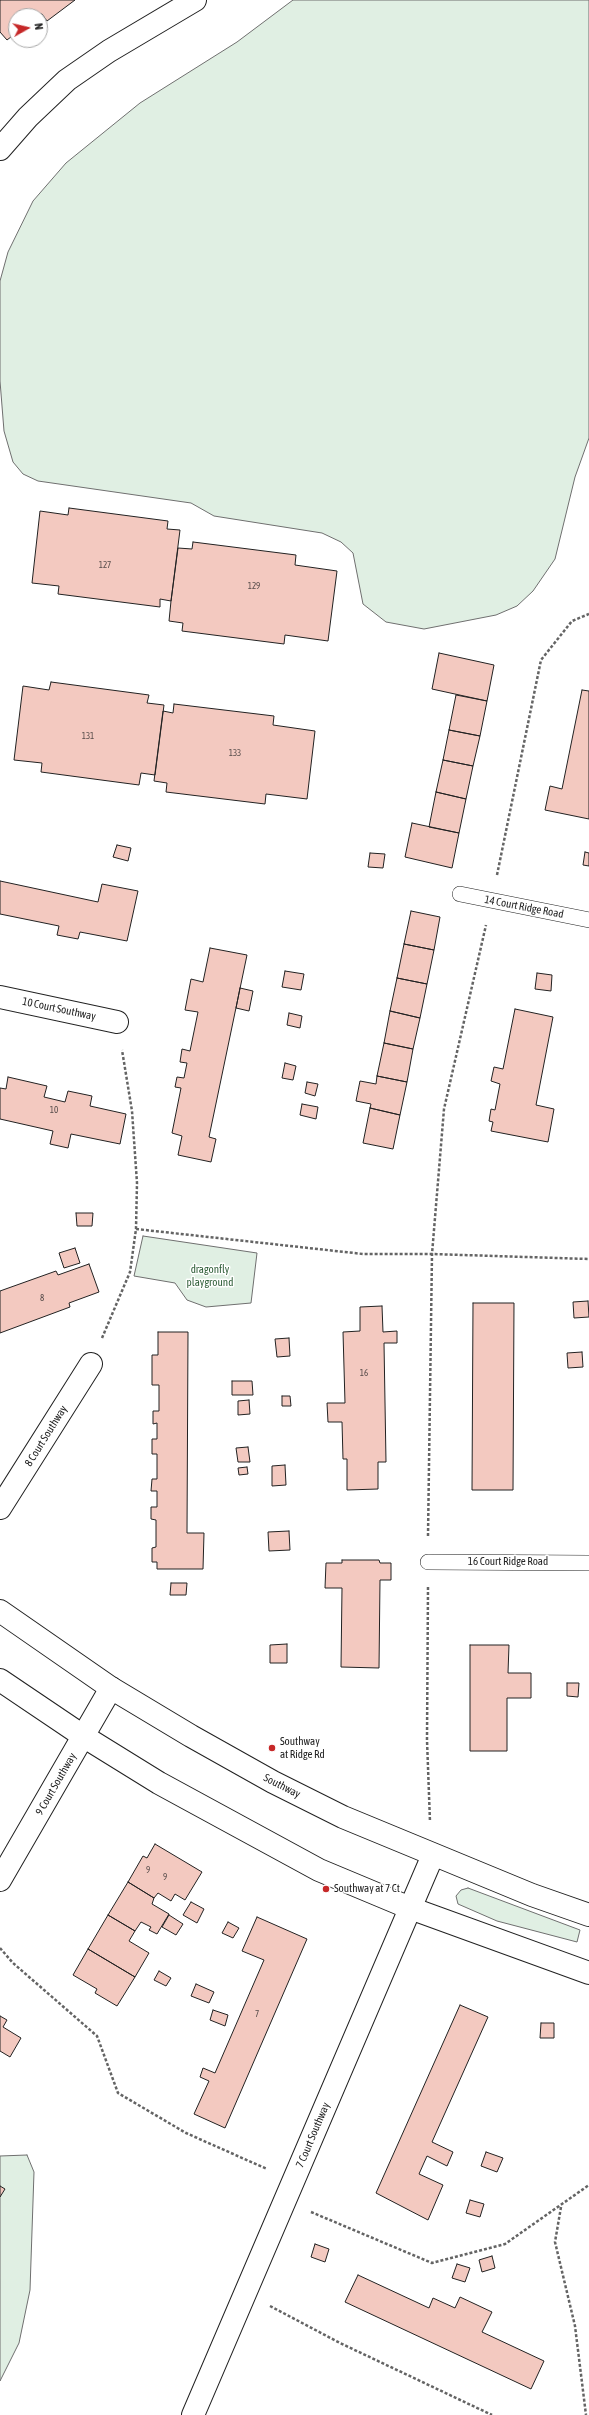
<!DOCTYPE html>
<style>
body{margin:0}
#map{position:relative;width:589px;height:2415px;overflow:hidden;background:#fff;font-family:"Asap Condensed",sans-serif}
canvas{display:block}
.north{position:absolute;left:8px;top:8px;width:40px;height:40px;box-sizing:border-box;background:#fff;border:1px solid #a7a7a7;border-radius:50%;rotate:82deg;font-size:11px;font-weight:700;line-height:16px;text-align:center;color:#222}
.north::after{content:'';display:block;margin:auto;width:14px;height:18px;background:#c62828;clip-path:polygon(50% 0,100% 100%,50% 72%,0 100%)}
</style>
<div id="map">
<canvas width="589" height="2415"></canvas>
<div class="north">N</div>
</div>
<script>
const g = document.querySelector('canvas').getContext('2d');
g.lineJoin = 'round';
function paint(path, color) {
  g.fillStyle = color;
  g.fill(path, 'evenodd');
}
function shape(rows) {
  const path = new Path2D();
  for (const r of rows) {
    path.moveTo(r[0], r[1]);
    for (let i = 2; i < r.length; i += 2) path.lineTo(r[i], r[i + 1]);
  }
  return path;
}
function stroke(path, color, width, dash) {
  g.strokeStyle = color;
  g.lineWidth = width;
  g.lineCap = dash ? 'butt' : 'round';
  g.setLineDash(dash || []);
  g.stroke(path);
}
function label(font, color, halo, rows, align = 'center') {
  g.font = font + ' "Asap Condensed",sans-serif';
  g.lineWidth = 3;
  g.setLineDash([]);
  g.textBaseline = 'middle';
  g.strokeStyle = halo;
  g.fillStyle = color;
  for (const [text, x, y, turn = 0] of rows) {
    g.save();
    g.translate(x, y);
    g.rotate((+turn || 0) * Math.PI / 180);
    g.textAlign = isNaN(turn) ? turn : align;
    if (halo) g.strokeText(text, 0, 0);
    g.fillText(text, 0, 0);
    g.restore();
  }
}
const green = shape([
 [293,0,589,0,589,438,575,477,555,559,533,591,517,606,496,615,424,629,386,622,363,604,353,553,341,542,322,533,214,516,191,503,38,481,23,474,13,462,4,431,0,381,0,281,8,252,33,201,66,163,140,103,237,42,293,0],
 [143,1236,257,1253,251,1303,206,1307,187,1300,175,1283,134,1276,143,1236],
 [468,1888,580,1930,577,1942,497,1921,458,1904,456,1896,461,1890,468,1888],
 [27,2155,34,2172,30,2290,19,2343,0,2381,0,2156,27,2155]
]);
paint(green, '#e0efe3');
stroke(green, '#6f6f6f', 1);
const building = shape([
 [0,0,75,0,47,21,42,14,16,16,16,33,7,40,0,32,0,0],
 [69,508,168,521,167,529,180,530,171,601,160,599,160,607,58,594,59,586,32,583,40,511,68,515,69,508],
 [193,542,296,555,295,565,337,571,328,641,285,635,284,644,182,631,183,623,169,621,171,601,178,548,192,549,193,542],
 [439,653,494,665,487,701,432,689,439,653],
 [51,682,149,695,147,703,164,705,155,775,141,773,139,785,41,772,42,763,14,760,23,686,49,690,51,682],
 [582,690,589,691,589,819,545,810,550,786,562,789,582,690],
 [456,695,487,701,480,736,449,730,456,695],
 [174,704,274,716,273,725,315,731,307,799,266,794,265,804,166,792,167,783,154,781,163,711,173,713,174,704],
 [449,730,480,736,473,766,443,760,449,730],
 [443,760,473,766,466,799,436,792,443,760],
 [436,792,466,799,459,833,429,827,436,792],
 [412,823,459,833,452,868,405,857,412,823],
 [117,845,131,848,128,861,113,857,117,845],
 [585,852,589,853,589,866,583,865,585,852],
 [370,853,385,854,383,868,368,867,370,853],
 [0,881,98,902,102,884,138,891,127,941,80,932,78,939,57,935,59,926,0,914,0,881],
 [411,911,440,917,434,950,404,944,411,911],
 [404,944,434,950,427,984,397,978,404,944],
 [210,948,247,955,209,1137,216,1139,211,1162,178,1155,182,1136,172,1133,181,1088,175,1087,177,1077,184,1078,187,1063,180,1062,182,1049,190,1051,198,1012,185,1010,191,979,203,982,210,948],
 [285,971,304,974,301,990,282,987,285,971],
 [537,973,552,975,551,991,535,989,537,973],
 [397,978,427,984,420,1018,390,1011,397,978],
 [240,988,253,991,249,1011,236,1008,240,988],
 [515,1009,553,1017,536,1105,554,1109,548,1142,491,1131,493,1122,489,1121,491,1109,495,1110,500,1084,491,1081,494,1067,503,1069,515,1009],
 [390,1011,420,1018,413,1049,384,1043,390,1011],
 [289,1013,302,1016,300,1028,287,1025,289,1013],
 [384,1043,413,1049,407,1082,377,1076,384,1043],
 [285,1063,296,1066,293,1080,282,1078,285,1063],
 [377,1076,407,1082,400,1115,370,1108,371,1104,356,1101,360,1081,376,1084,377,1076],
 [8,1077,47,1086,44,1097,65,1102,68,1091,92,1096,90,1106,126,1114,120,1144,71,1134,68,1148,50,1144,53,1131,0,1119,0,1088,6,1089,8,1077],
 [307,1082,318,1084,315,1096,305,1093,307,1082],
 [302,1104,318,1107,316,1119,300,1115,302,1104],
 [370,1108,400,1115,393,1149,363,1143,370,1108],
 [76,1213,93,1213,92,1226,77,1226,76,1213],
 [75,1248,80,1263,64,1268,59,1253,75,1248],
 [89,1264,99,1292,69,1303,70,1307,0,1333,0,1291,56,1271,58,1275,89,1264],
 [588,1301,589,1317,574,1318,573,1302,588,1301],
 [473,1303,514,1303,513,1490,472,1490,473,1303],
 [382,1306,383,1332,397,1331,397,1343,384,1343,386,1462,378,1462,378,1489,347,1490,347,1459,343,1459,342,1422,328,1422,327,1403,345,1403,343,1332,360,1331,360,1307,382,1306],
 [158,1332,188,1332,187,1533,204,1533,203,1569,157,1569,157,1562,152,1562,152,1548,156,1547,156,1520,151,1519,151,1507,157,1507,157,1491,151,1491,152,1479,157,1479,157,1454,152,1454,152,1439,157,1439,157,1423,153,1424,153,1411,159,1411,159,1385,152,1385,152,1355,158,1355,158,1332],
 [289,1338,290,1356,277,1357,275,1339,289,1338],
 [582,1352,583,1367,568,1368,567,1353,582,1352],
 [232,1381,252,1381,253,1395,232,1395,232,1381],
 [282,1396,290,1396,291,1406,282,1406,282,1396],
 [249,1400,250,1414,238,1415,238,1401,249,1400],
 [248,1447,250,1462,238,1462,236,1448,248,1447],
 [285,1465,286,1485,272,1486,272,1466,285,1465],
 [247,1467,248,1474,239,1475,238,1468,247,1467],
 [289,1531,290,1550,269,1551,268,1532,289,1531],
 [342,1560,379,1560,380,1563,391,1563,391,1580,380,1580,379,1668,341,1667,342,1588,325,1588,326,1563,342,1563,342,1560],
 [171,1583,187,1583,186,1595,170,1595,171,1583],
 [287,1644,287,1663,270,1663,270,1645,287,1644],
 [470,1645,509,1645,508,1673,531,1673,531,1698,507,1698,507,1751,470,1751,470,1645],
 [567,1683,579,1683,578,1697,567,1696,567,1683],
 [155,1844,202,1872,185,1900,175,1894,171,1901,158,1893,154,1898,128,1882,143,1856,147,1858,155,1844],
 [128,1882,154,1898,152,1904,169,1914,157,1934,149,1930,151,1927,141,1922,135,1931,108,1915,128,1882],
 [191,1902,204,1909,197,1923,183,1915,191,1902],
 [108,1915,135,1931,129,1941,149,1953,135,1977,88,1949,108,1915],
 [169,1915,183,1924,176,1935,162,1927,169,1915],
 [257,1917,307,1939,225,2128,194,2114,209,2081,200,2077,203,2068,215,2073,264,1960,242,1951,257,1917],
 [228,1922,239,1928,233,1938,222,1933,228,1922],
 [88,1949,135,1977,117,2006,95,1993,97,1989,73,1975,88,1949],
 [159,1971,171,1978,166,1986,154,1980,159,1971],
 [196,1984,214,1992,209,2003,191,1996,196,1984],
 [460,2005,488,2017,432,2142,453,2152,447,2166,427,2156,419,2174,443,2185,428,2220,376,2193,460,2005],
 [213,2010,228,2015,225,2026,210,2020,213,2010],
 [0,2016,7,2020,3,2027,21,2038,10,2057,0,2051,0,2016],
 [541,2023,554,2023,554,2038,540,2038,541,2023],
 [486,2152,503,2158,497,2172,481,2166,486,2152],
 [0,2186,5,2189,0,2197,0,2186],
 [470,2200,484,2204,480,2217,466,2213,470,2200],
 [315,2244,329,2249,325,2262,311,2257,315,2244],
 [492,2256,495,2268,482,2272,479,2260,492,2256],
 [457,2264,470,2268,465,2282,452,2278,457,2264],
 [358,2275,429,2308,433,2298,455,2308,460,2297,492,2312,482,2332,544,2361,531,2389,345,2302,358,2275]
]);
paint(building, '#f3c9c0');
stroke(building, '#222', 1);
const service = shape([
 [460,894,589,920],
 [428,1562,589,1563]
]);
const minor = shape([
 [0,149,28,117,67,80,109,51,195,0],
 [0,997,117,1022],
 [0,1508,91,1364],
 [0,1880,111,1688],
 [193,2415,433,1855]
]);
const tertiary = shape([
 [0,1611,111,1688,191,1736,273,1782,343,1817,532,1895,589,1915],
 [0,1680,83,1736,159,1783,319,1870,410,1908,589,1973]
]);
stroke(service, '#222', 16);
stroke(minor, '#222', 24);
stroke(tertiary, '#222', 24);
stroke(shape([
 [497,875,541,660,572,621,589,614],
 [136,1229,363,1254,432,1254,589,1259],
 [102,1338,130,1272,136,1229,137,1183,132,1111,122,1050],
 [428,1536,432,1254,444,1109,486,925],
 [428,1587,427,1740,430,1822],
 [0,1948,13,1963,97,2036,118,2093,186,2133,267,2169],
 [561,2207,555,2242,575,2326,586,2415],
 [311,2212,432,2263,505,2244,589,2185],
 [270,2306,340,2343,492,2415]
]), '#646464', 2.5, [3, 2]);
stroke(service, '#fff', 15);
stroke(minor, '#fff', 22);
stroke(tertiary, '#fff', 22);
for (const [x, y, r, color] of [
 [272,1748,4,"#c62828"],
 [326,1889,4,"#c62828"]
]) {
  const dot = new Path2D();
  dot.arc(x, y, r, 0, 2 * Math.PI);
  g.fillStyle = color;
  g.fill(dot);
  stroke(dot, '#fff', 1.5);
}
label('9px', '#564c4a', null, [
 ["127",105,565],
 ["129",254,586],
 ["131",88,736],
 ["133",235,753],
 ["10",54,1110],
 ["8",42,1298],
 ["16",364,1373],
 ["9",148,1870],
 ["9",165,1877],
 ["7",257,2014]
]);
label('11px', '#222', '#fff', [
 ["14 Court Ridge Road",524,907,11],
 ["10 Court Southway",59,1009,12],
 ["8 Court Southway",46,1436,-58],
 ["16 Court Ridge Road",508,1562],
 ["9 Court Southway",56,1784,-60],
 ["Southway",282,1786,27],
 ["7 Court Southway",313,2135,-67]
]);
label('11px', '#2f5e38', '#fff', [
 ["dragonfly",210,1270],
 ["playground",210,1283]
]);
label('11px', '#222', '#fff', [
 ["Southway",280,1742],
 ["at Ridge Rd",280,1755],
 ["Southway at 7 Ct",334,1889]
], 'left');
</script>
